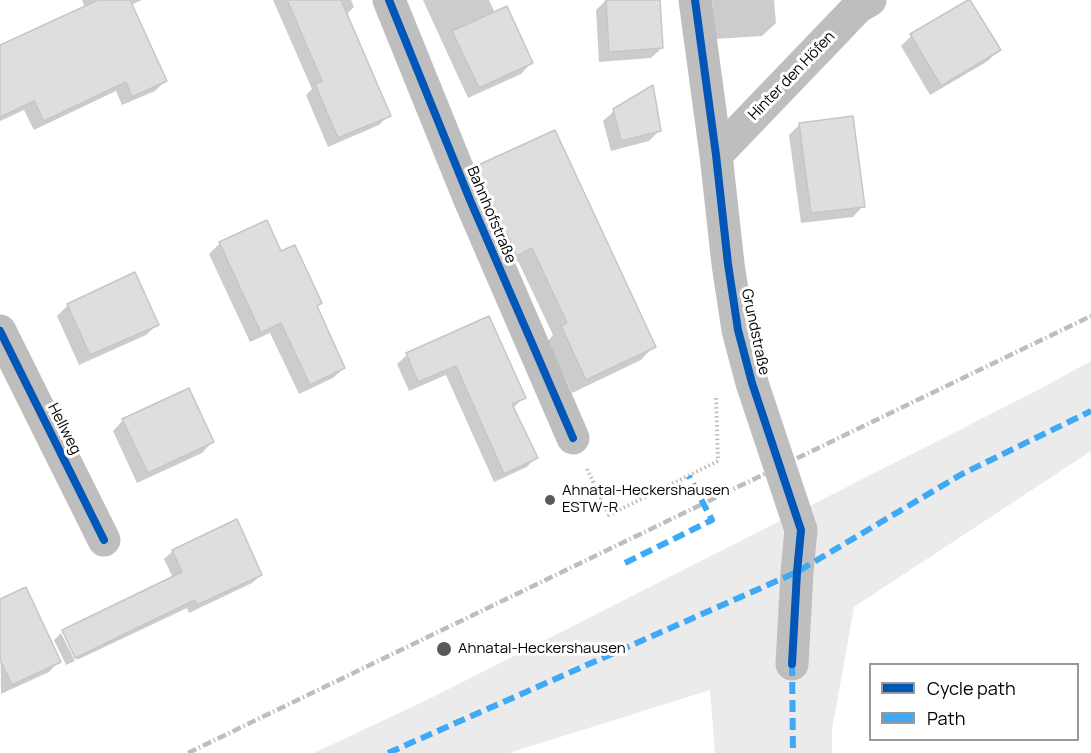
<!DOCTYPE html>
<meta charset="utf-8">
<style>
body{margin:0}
#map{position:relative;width:1091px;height:753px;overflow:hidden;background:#fff;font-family:Manrope,sans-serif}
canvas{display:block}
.legend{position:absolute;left:869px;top:663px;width:210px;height:78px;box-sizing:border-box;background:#fff;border:2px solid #999;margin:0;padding:8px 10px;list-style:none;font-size:18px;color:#000}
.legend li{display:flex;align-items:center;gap:12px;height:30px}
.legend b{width:30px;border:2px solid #999}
</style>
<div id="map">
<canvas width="1091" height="753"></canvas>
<ul class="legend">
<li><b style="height:8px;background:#0057b8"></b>Cycle path</li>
<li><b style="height:8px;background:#3fa9f5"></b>Path</li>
</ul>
</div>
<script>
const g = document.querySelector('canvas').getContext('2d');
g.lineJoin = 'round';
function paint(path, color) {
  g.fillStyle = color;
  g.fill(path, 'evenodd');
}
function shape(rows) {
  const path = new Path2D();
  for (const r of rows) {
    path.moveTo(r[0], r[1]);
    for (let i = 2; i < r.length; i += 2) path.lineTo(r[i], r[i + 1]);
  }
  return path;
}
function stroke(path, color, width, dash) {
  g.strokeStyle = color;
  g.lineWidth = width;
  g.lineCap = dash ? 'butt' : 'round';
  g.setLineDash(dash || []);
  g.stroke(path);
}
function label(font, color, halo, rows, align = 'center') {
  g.font = font + ' Manrope,sans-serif';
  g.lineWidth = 6;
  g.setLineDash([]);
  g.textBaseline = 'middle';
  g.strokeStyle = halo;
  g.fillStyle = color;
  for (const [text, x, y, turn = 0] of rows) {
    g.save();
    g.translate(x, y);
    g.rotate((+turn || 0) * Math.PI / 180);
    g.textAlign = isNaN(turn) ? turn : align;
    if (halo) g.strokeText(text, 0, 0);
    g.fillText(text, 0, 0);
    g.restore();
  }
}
paint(shape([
 [1091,361,1091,451,854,607,832,730,832,753,715,753,710,690,509,753,314,753,433,697,1040,389]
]), '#ebebeb');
paint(shape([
 [82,0,142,0,131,5,165,81,155,91,122,105,116,91,34,130,24,110,0,121,0,47,85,8],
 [273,0,351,0,354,7,346,15,389,115,379,125,328,147,306,95,312,89],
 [423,0,489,0,495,13,531,63,521,74,468,98],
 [606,0,658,0,662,48,651,58,599,62,596,10],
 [712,0,774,0,776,23,762,36,715,39],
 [911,36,999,50,988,61,930,95,901,46],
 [614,111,660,130,649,141,611,151,603,121],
 [800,124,863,206,853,217,801,223,789,135],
 [477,167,654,346,641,360,572,393,548,341,553,335,518,261,503,268,464,181],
 [266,222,280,253,321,303,316,308,344,368,333,378,299,394,270,333,250,342,209,254,219,244],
 [68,305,157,325,146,335,79,365,57,316],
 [489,318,524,397,513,408,536,457,527,467,494,482,446,375,409,391,397,364,407,355],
 [123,420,212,442,202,453,137,483,113,431],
 [173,551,261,575,252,583,189,613,187,608,77,660,65,633,61,633,173,578,164,559],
 [0,601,59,661,49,672,1,694],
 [61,633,75,661,66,665,54,640]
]), '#0003');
const building = shape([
 [98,0,130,0,167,81,132,97,126,82,44,121,34,101,0,117,0,45,98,0],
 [287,0,341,0,391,116,338,138,315,84,322,81,287,0],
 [606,0,660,0,663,48,609,52,606,0],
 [968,0,970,0,1001,50,941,86,910,34,968,0],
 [507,6,533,63,479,88,452,31,507,6],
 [653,85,661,131,621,141,613,109,653,85],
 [853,116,865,207,811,213,799,123,853,116],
 [555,130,656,347,586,380,561,326,567,323,532,248,517,256,476,166,555,130],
 [267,220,281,251,295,245,322,303,317,306,345,368,310,385,281,323,261,333,219,242,267,220],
 [135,272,159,325,90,355,67,304,135,272],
 [489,316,526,398,512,404,538,458,504,474,456,366,418,382,406,353,489,316],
 [189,388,214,442,148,473,122,419,189,388],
 [237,519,262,575,197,605,195,600,75,658,62,630,182,572,172,550,237,519],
 [26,587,61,662,12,685,0,660,0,599,26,587]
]);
paint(building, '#dedede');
stroke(building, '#c6c6c6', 1.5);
stroke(shape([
 [587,469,609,515,718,461,716,395]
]), '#b9b9b9', 4, [1.5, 3]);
stroke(shape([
 [389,0,470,200,573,438],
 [695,0,716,155,728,264,738,330,752,383,801,530,797,572,792,664],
 [716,155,858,7,870,0],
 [0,331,104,540]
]), '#bebebe', 33);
stroke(shape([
 [188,753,1091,316]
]), '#bebebe', 4.5, [9, 3, 1.5, 3]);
stroke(shape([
 [625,563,712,520,689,476],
 [792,664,793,753],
 [388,753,797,572,962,474,1091,411]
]), '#3fa9f5', 6, [12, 6]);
stroke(shape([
 [389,0,470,200,573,438],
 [695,0,716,155,728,264,738,330,752,383,801,530,797,572,792,664],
 [0,331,104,540]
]), '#0057b8', 8);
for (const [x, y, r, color] of [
 [550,500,6,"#595959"],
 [444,649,8,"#595959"]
]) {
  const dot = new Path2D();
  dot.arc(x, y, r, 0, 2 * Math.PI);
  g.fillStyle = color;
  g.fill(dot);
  stroke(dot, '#fff', 2);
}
label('15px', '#000', '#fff', [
 ["Hinter den Höfen",792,76,-46],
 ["Bahnhofstraße",491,215,67],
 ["Grundstraße",755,332,78],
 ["Hellweg",64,429,63]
]);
label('15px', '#000', '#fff', [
 ["Ahnatal-Heckershausen",562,491],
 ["ESTW-R",562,508],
 ["Ahnatal-Heckershausen",458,649]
], 'left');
</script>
